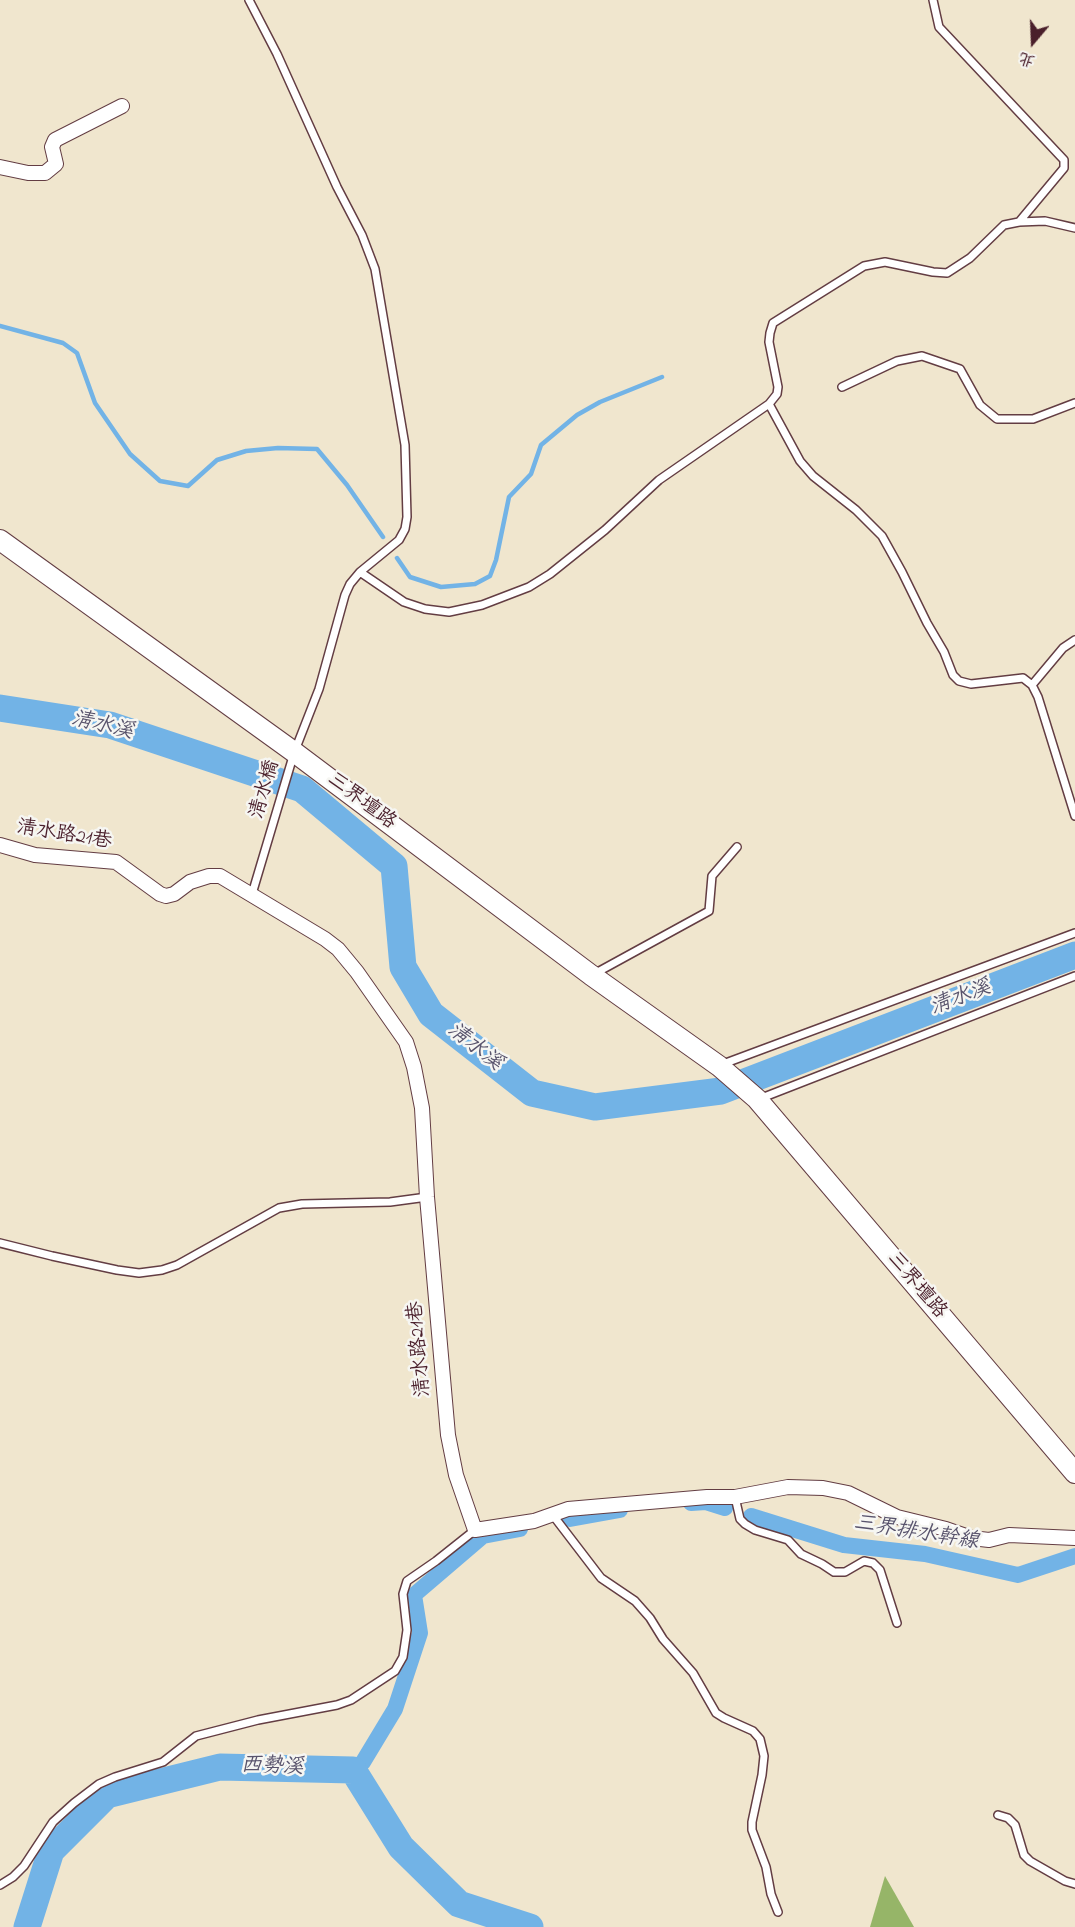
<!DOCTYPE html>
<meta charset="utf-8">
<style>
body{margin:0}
#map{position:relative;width:1075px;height:1927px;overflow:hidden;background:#f0e6ce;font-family:"Indie Flower","LXGW WenKai TC",sans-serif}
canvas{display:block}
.north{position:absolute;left:1003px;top:12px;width:60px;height:60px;-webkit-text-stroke:4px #f6f6f2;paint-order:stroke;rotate:199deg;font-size:16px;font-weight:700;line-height:24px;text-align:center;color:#4a1f2b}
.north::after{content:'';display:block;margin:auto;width:21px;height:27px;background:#4a1f2b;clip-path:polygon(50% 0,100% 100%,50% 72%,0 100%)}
</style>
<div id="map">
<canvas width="1075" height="1927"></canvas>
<div class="north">北</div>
</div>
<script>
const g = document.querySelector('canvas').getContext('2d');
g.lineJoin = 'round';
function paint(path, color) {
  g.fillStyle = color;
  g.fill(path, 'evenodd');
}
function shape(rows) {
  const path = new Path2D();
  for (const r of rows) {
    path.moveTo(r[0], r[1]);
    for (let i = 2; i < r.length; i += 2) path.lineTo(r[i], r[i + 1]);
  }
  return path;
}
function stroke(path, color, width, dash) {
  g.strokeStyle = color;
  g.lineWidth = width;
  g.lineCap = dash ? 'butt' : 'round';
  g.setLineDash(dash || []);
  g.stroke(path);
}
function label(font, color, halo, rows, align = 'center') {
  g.font = font + ' "Indie Flower","LXGW WenKai TC",sans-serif';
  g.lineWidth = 5;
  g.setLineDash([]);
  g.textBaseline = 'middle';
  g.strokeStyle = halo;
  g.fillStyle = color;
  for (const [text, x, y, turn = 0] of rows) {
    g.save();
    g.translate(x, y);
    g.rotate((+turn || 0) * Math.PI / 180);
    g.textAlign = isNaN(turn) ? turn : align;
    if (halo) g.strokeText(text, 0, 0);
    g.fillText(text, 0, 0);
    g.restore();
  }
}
paint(shape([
 [885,1876,914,1927,870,1927]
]), '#96b568');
stroke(shape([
 [0,326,63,343,77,353,95,403,130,454,160,481,188,486,217,460,246,451,278,448,317,449,347,485,383,537],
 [397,558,410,577,441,587,475,584,490,576,496,560,509,497,531,474,541,445,577,415,600,402,662,377]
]), '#72b3e6', 4.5);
stroke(shape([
 [691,1503,706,1502,725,1508],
 [751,1516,844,1545,925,1554,1018,1575,1075,1556],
 [570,1519,620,1510],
 [353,1770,363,1762,395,1709,420,1633,414,1595,483,1536,520,1529]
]), '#72b3e6', 16);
stroke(shape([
 [0,708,110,725,302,789,394,866,403,967,431,1014,532,1093,595,1107,721,1091,1075,955],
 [27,1927,51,1851,107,1795,220,1767,353,1770,401,1847,459,1904,530,1927]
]), '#72b3e6', 27);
const lane = shape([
 [249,0,277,54,337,187,362,235,375,269,405,445,407,517,405,529,399,540,360,572,350,584,345,595,319,689,294,753,252,894],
 [933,0,939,27,1064,160,1064,168,1019,222],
 [842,387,897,361,922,356,960,369,980,405,997,419,1033,419,1075,403],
 [769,404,800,461,813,476,856,510,882,536,902,572,927,623,944,652,953,675,959,681,971,684,1023,678,1032,685,1038,697,1075,816],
 [360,572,404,602,425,609,449,612,482,605,529,587,550,574,605,530,659,480,769,404,777,394,778,387,769,342,770,333,773,323,864,266,885,262,933,272,947,273,970,258,1004,225,1019,222,1045,221,1075,228],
 [1032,685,1063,648,1075,640],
 [594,974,709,911,712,876,737,847],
 [723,1064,1075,933],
 [759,1099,1075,976],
 [0,1243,52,1256,117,1270,139,1273,162,1270,177,1265,279,1208,302,1204,390,1202,427,1197],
 [735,1497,740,1519,745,1524,755,1530,788,1540,801,1554,822,1564,834,1572,845,1572,864,1561,873,1563,880,1570,897,1623],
 [552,1514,601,1578,635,1601,650,1618,663,1639,693,1673,716,1713,724,1718,753,1731,760,1739,764,1756,762,1775,752,1822,752,1830,766,1867,771,1894,778,1912],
 [998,1815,1008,1818,1015,1825,1024,1855,1030,1861,1065,1881,1075,1884],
 [0,1885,13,1877,24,1866,53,1822,74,1803,99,1784,115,1777,163,1762,196,1736,258,1720,337,1705,351,1700,395,1671,403,1657,407,1630,403,1594,407,1581,436,1561,475,1530]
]);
const street = shape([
 [0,167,28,173,45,173,56,164,52,147,55,140,122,106],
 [0,845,35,855,116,862,160,894,166,896,174,894,190,882,209,876,220,876,325,939,338,949,357,972,406,1042,414,1067,422,1108,427,1197,448,1435,456,1475,475,1530,534,1521,568,1509,707,1497,735,1497,788,1487,823,1488,848,1493,897,1517,946,1529,972,1538,989,1540,1009,1535,1075,1538]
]);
const secondary = shape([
 [0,540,294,752,591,975,719,1066,757,1099,1075,1473]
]);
stroke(lane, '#633d43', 10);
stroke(street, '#633d43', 16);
stroke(secondary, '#633d43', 22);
stroke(lane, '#fff', 7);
stroke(street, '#fff', 14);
stroke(secondary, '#fff', 20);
label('20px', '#4a1f2b', '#f6f6f2', [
 ["清水橋",266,790,-74],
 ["三界壇路",361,802,37],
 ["清水路21巷",64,836,9],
 ["三界壇路",916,1286,50],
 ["清水路21巷",421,1349,-95]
]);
label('italic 21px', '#58536c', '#f6f6f2', [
 ["清水溪",102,727,13],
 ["清水溪",961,999,-21],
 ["清水溪",474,1048,38],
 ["三界排水幹線",916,1534,9],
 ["西勢溪",272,1768,2]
]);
</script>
